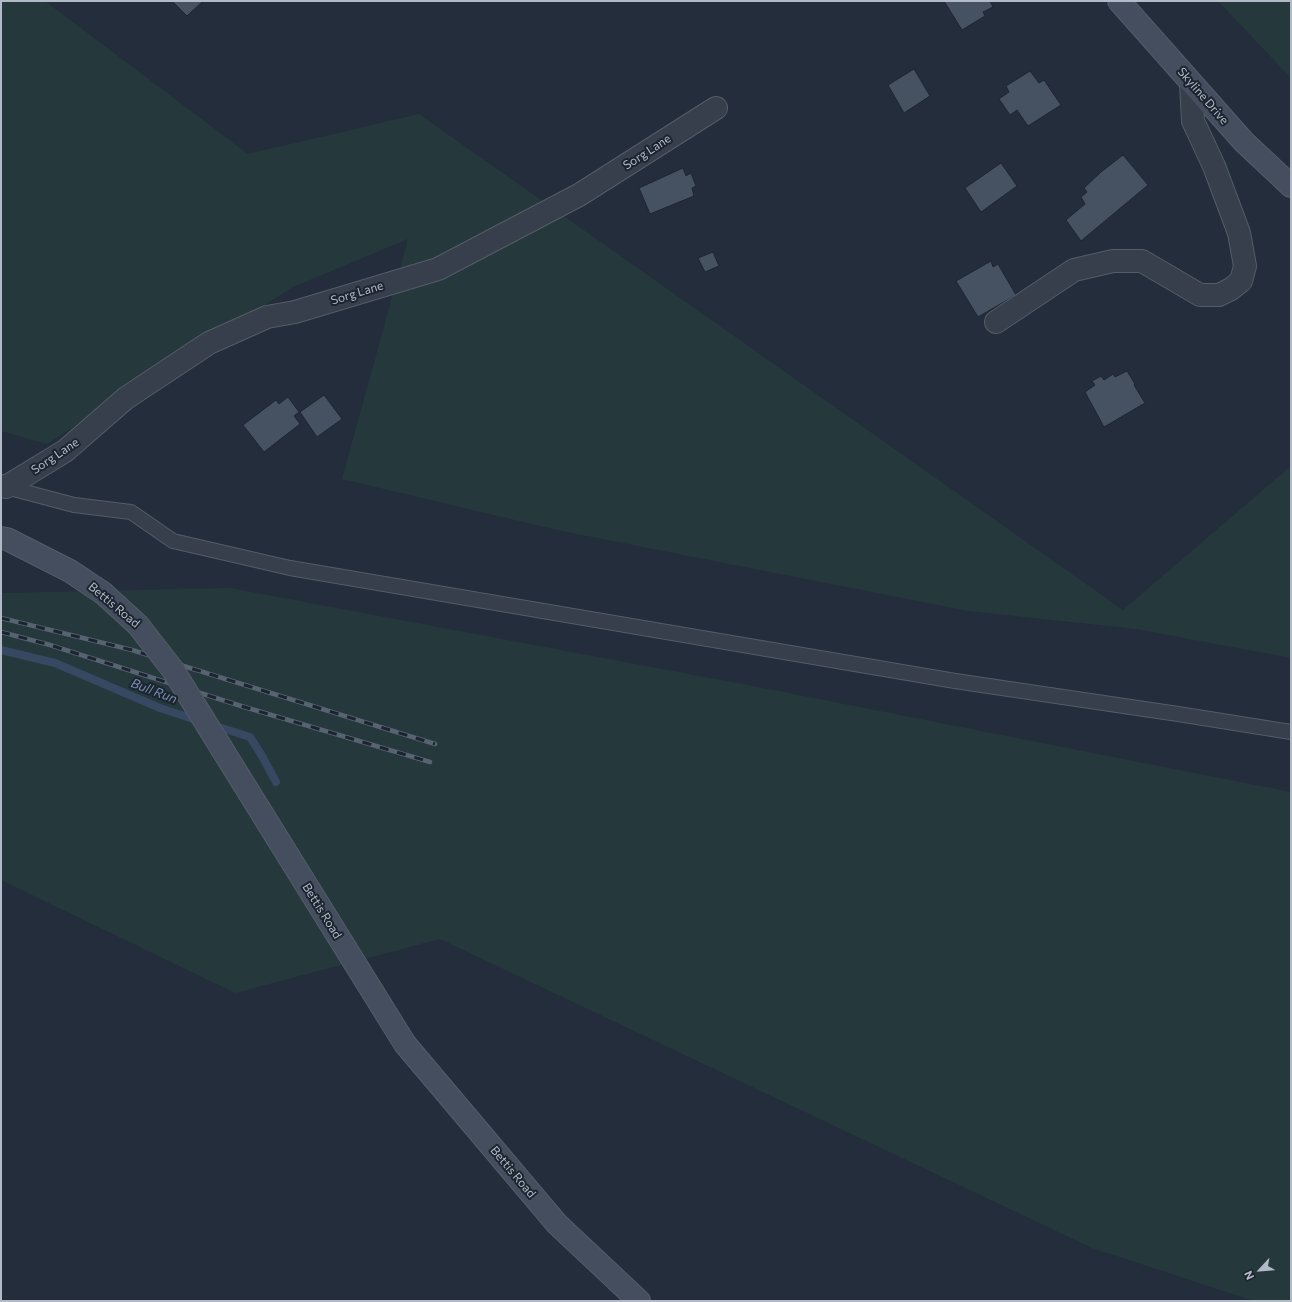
<!DOCTYPE html>
<style>
body{margin:0}
#map{position:relative;width:1292px;height:1302px;overflow:hidden;background:#232d3b;font-family:Commissioner,sans-serif}
canvas{display:block}
.frame{position:absolute;inset:0;border:2px solid #b2b9c7;pointer-events:none}
.north{position:absolute;left:1240px;top:1250px;width:40px;height:40px;-webkit-text-stroke:3px #1c2430;paint-order:stroke;rotate:244deg;font-size:11px;font-weight:700;line-height:16px;text-align:center;color:#b2b9c7}
.north::after{content:'';display:block;margin:auto;width:14px;height:18px;background:#b2b9c7;clip-path:polygon(50% 0,100% 100%,50% 72%,0 100%)}
</style>
<div id="map">
<canvas width="1292" height="1302"></canvas>
<div class="frame"></div>
<div class="north">N</div>
</div>
<script>
const g = document.querySelector('canvas').getContext('2d');
g.lineJoin = 'round';
function paint(path, color) {
  g.fillStyle = color;
  g.fill(path, 'evenodd');
}
function shape(rows) {
  const path = new Path2D();
  for (const r of rows) {
    path.moveTo(r[0], r[1]);
    for (let i = 2; i < r.length; i += 2) path.lineTo(r[i], r[i + 1]);
  }
  return path;
}
function stroke(path, color, width, dash) {
  g.strokeStyle = color;
  g.lineWidth = width;
  g.lineCap = dash ? 'butt' : 'round';
  g.setLineDash(dash || []);
  g.stroke(path);
}
function label(font, color, halo, rows, align = 'center') {
  g.font = font + ' Commissioner,sans-serif';
  g.lineWidth = 4;
  g.setLineDash([]);
  g.textBaseline = 'middle';
  g.strokeStyle = halo;
  g.fillStyle = color;
  for (const [text, x, y, turn = 0] of rows) {
    g.save();
    g.translate(x, y);
    g.rotate((+turn || 0) * Math.PI / 180);
    g.textAlign = isNaN(turn) ? turn : align;
    if (halo) g.strokeText(text, 0, 0);
    g.fillText(text, 0, 0);
    g.restore();
  }
}
paint(shape([
 [1,1,45,1,248,154,419,114,1123,610,1291,466,1291,658,1136,629,968,611,557,530,342,479,408,239,293,287,47,444,1,431],
 [1218,1,1291,1,1291,78],
 [230,588,758,687,1291,792,1291,1301,1254,1301,1092,1248,440,939,235,993,1,880,1,593]
]), '#25393c');
stroke(shape([
 [1,650,55,663,160,708,199,721],
 [212,725,250,737,262,756,276,782]
]), '#364862', 8);
const building = shape([
 [172,1,203,1,187,16,172,1],
 [944,1,990,1,993,7,983,12,985,16,962,30,944,1],
 [914,69,930,96,904,113,888,85,914,69],
 [1030,71,1039,83,1044,80,1061,105,1028,126,1017,110,1010,115,999,99,1009,92,1006,86,1030,71],
 [1123,155,1148,185,1081,241,1066,220,1085,204,1081,197,1087,192,1084,188,1101,172,1123,155],
 [1001,163,1017,186,981,212,965,188,1001,163],
 [683,168,686,176,691,173,696,186,692,188,694,196,650,214,639,188,683,168],
 [713,252,719,266,705,272,698,258,713,252],
 [991,261,993,267,998,264,1016,295,978,317,956,281,991,261],
 [1127,371,1135,384,1134,385,1145,403,1104,427,1085,392,1095,385,1092,381,1101,376,1104,380,1113,374,1115,377,1127,371],
 [324,395,342,419,317,437,300,412,324,395],
 [288,397,299,412,294,416,300,424,264,452,243,425,276,400,279,404,288,397]
]);
paint(building, '#465262');
stroke(building, '#1e2632', 1);
const lane = shape([
 [6,487,74,505,131,512,173,541,290,568,955,681,1178,714,1291,732]
]);
const street = shape([
 [996,322,1074,270,1113,261,1142,261,1200,295,1219,295,1231,289,1241,281,1245,266,1239,233,1214,166,1193,121,1191,83],
 [1,486,6,487,65,451,126,398,209,343,267,317,295,312,438,269,579,195,716,108]
]);
const secondary = shape([
 [1119,1,1244,142,1291,186],
 [1,538,7,539,70,571,103,593],
 [222,749,405,1044,557,1224,639,1301]
]);
stroke(lane, '#555c69', 16);
stroke(street, '#555c69', 24);
stroke(secondary, '#555c69', 24);
stroke(lane, '#363f4b', 14);
stroke(street, '#363f4b', 22);
stroke(secondary, '#444e5e', 22);
const rail = shape([
 [1,618,132,650,435,744],
 [1,632,50,645,241,706,430,762]
]);
stroke(rail, '#586372', 4.5);
stroke(rail, '#1c2430', 3, [9]);
const secondaryBridge = shape([
 [103,593,138,625,173,670,222,749]
]);
stroke(secondaryBridge, '#555c69', 24, []);
stroke(secondaryBridge, '#444e5e', 22);
label('12px', '#b2b9c7', '#1c2430', [
 ["Skyline Drive",1203,96,49],
 ["Sorg Lane",647,152,-33],
 ["Sorg Lane",357,293,-17],
 ["Sorg Lane",55,456,-34],
 ["Bettis Road",114,605,40],
 ["Bettis Road",322,911,58],
 ["Bettis Road",513,1172,50]
]);
label('italic 13px', '#7a8faf', '#1c2430', [
 ["Bull Run",154,691,21]
]);
</script>
